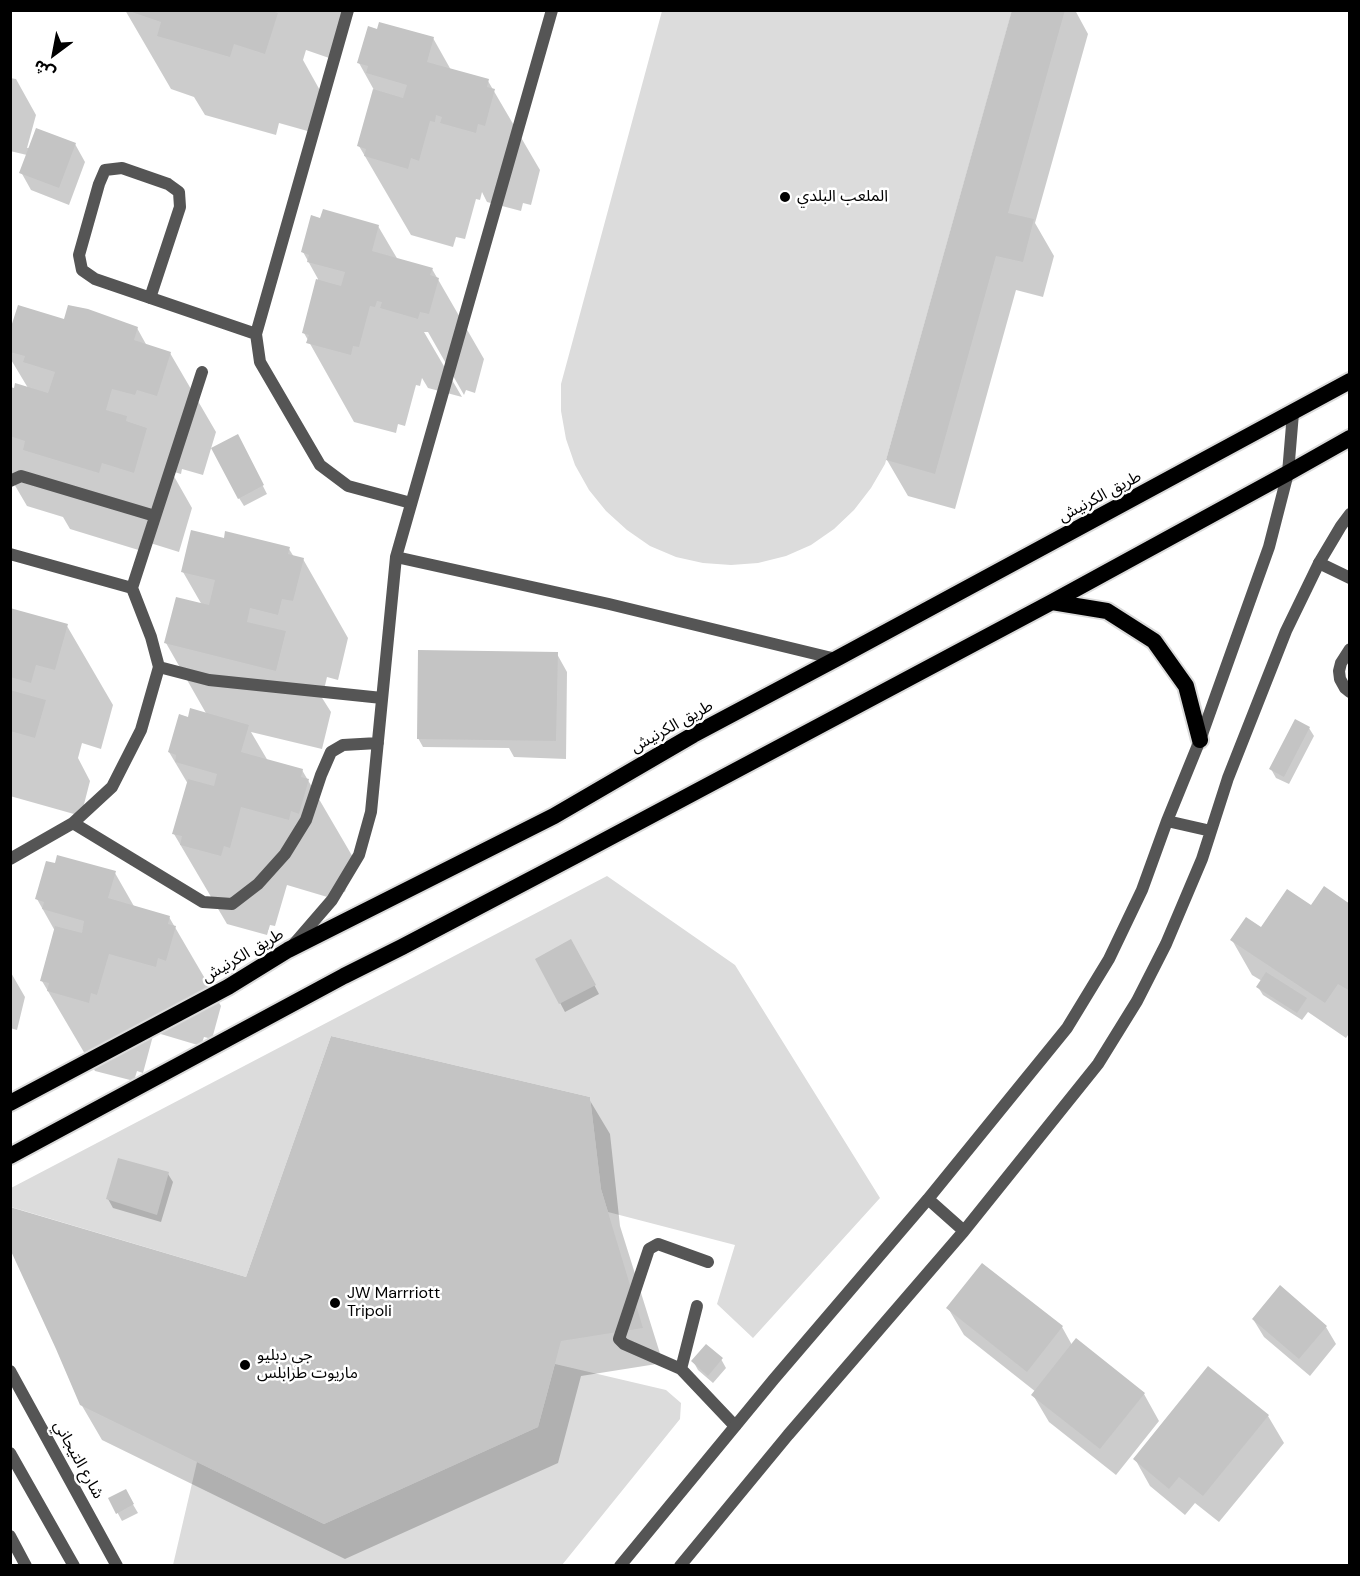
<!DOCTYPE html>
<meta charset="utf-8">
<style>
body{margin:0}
#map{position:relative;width:1360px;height:1576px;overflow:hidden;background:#fff;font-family:"DM Sans","Noto Sans Arabic",sans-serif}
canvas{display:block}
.frame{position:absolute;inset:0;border:12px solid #000;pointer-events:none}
.north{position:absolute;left:24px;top:24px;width:60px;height:60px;-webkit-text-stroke:4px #fff;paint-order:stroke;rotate:212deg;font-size:16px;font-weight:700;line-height:24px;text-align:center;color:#000}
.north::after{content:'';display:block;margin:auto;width:21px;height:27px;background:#000;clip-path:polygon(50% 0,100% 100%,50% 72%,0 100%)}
</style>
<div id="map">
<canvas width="1360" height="1576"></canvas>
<div class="frame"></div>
<div class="north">ش</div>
</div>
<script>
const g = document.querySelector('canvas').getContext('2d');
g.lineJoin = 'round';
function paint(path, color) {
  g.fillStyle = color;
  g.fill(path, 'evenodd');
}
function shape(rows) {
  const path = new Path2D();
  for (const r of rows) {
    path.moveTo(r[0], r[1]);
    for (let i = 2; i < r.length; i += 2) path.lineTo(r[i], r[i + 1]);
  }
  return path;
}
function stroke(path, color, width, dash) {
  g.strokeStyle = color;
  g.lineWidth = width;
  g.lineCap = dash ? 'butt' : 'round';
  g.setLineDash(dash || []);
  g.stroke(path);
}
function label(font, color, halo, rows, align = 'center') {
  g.font = font + ' "DM Sans","Noto Sans Arabic",sans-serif';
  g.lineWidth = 5;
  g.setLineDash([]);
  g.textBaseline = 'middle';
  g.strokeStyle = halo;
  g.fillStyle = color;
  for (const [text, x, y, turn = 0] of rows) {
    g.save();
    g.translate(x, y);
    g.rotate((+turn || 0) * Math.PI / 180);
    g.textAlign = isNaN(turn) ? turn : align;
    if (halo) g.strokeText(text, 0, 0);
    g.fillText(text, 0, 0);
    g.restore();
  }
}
paint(shape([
 [662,11,1012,11,885,464,871,488,854,510,834,529,811,545,786,556,758,563,731,565,703,563,676,557,650,546,627,530,606,511,589,490,575,465,566,439,561,411,561,384],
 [607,876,735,965,880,1198,753,1338,717,1304,735,1245,608,1212,601,1189,590,1097,331,1036,246,1277,11,1207,11,1188],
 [555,1364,666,1390,681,1403,680,1419,562,1565,173,1565,197,1462,324,1524,538,1427]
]), '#dcdcdc');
paint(shape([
 [125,10,341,10,346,18,332,59,306,50,303,60,322,94,311,132,279,123,276,135,205,115,194,97,171,89],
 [1013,10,1075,10,1088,34,1035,223,1054,256,1043,297,1016,290,955,509,908,496,887,460],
 [433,38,451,70,488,81,540,170,531,205,523,203,521,211,487,202,482,192,480,200,476,199,465,239,456,237,453,247,411,235,359,146,374,90,359,63],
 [10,78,16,79,36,115,27,148,75,144,85,162,69,205,31,190,21,172,27,155,10,151],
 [378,226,398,260,432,269,484,359,475,393,466,390,464,395,428,332,424,332,462,397,428,388,422,378,420,386,416,385,405,426,398,424,396,433,354,422,304,333,318,279,303,252],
 [65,321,137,328,147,346,170,353,216,432,203,475,182,469,181,474,171,471,192,508,179,552,147,542,145,552,70,529,63,517,27,506,10,477,10,388,28,388,10,358,10,335],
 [242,445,267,494,244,506,239,498],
 [225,539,289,549,294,557,303,559,348,638,338,680,327,677,323,694,319,693,331,712,322,749,251,732,268,761,302,770,354,859,345,892,336,890,334,899,287,885,275,926,270,925,267,935,227,924,174,834,188,784,169,752,207,715,166,643,202,605,183,572],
 [10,609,67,626,113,705,101,749,82,743,78,758,90,781,81,816,10,796],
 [557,654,567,672,566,759,514,757,509,748,423,747,418,738],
 [1309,728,1314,736,1289,784,1276,778,1271,769],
 [115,873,135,908,169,917,221,1006,212,1039,204,1037,201,1046,154,1032,143,1073,137,1071,134,1081,95,1071,42,981,55,931,37,899],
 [1350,906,1350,1032,1346,1038,1308,1012,1302,1020,1263,995,1258,987,1262,981,1252,975,1232,940,1262,929,1311,907],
 [571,941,599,994,565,1012,537,960],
 [10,971,25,997,17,1030,10,1028],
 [589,1099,610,1134,620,1226,663,1363,581,1376,558,1463,345,1559,102,1440,81,1404,247,1279],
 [168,1174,173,1182,161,1222,113,1208,108,1199],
 [948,1308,1062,1327,1072,1345,1144,1394,1159,1421,1116,1475,1049,1422,1033,1395,1036,1392,964,1335],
 [1253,1319,1326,1327,1336,1344,1310,1376,1264,1337],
 [721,1359,726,1368,713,1383,698,1370,693,1361],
 [1209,1368,1268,1416,1284,1443,1219,1522,1195,1503,1185,1515,1150,1486,1135,1459],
 [125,1491,138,1513,122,1521,110,1499]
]), '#0003');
paint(shape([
 [126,10,268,10,278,13,265,54,234,44,230,57,157,36,161,22],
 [1012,10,1065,10,1008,213,1034,219,1023,262,996,256,935,474,886,460],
 [379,22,434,37,427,62,489,79,487,87,495,89,485,126,478,124,476,133,440,123,442,117,436,115,435,122,430,121,419,161,411,158,408,169,364,156,366,149,357,146,373,89,403,98,407,85,366,73,368,66,357,63,368,26,377,29],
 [36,128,76,143,59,188,19,173],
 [323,209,379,225,372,251,433,268,430,275,439,278,429,314,420,312,418,319,380,308,382,302,377,301,375,307,370,306,359,347,353,346,351,355,306,343,309,335,302,333,316,279,341,286,345,272,307,262,309,255,301,252,311,215,320,218],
 [18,305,64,319,68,305,88,309,138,327,134,340,171,352,157,396,137,390,135,395,112,389,106,410,127,416,126,421,147,428,134,473,102,463,99,473,23,450,25,441,10,436,10,387,14,388,15,383,48,393,55,372,23,362,25,356,10,352,10,330],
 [238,434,264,485,238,499,211,448],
 [191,530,224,538,225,531,290,547,288,554,304,558,293,601,282,599,278,615,250,608,247,622,286,631,276,671,164,643,176,597,209,605,215,580,181,572],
 [10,608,68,624,55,670,36,665,31,683,10,677],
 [418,650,558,652,556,741,417,739],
 [10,690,46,700,35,738,10,731],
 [190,708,249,725,241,752,303,769,301,777,309,779,299,814,291,811,289,820,241,807,230,848,224,846,221,856,180,845,182,836,172,834,188,779,214,786,217,774,175,762,176,755,168,752,179,714,188,717],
 [1295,719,1310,727,1284,777,1269,769],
 [57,855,116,871,108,898,170,916,168,924,176,926,166,961,158,958,156,967,109,954,97,995,91,993,89,1003,47,991,49,983,40,981,55,926,82,933,84,921,42,909,44,902,35,899,46,861,55,863],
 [1324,886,1350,904,1350,991,1338,984,1325,1003,1230,940,1246,917,1261,927,1287,889,1311,905],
 [571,939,596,985,559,1004,535,959],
 [1266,972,1307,998,1297,1013,1256,987],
 [331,1036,590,1097,601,1189,643,1328,561,1341,538,1427,324,1524,80,1405,56,1349,10,1249,10,1207,246,1277],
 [118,1158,169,1172,157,1215,106,1199],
 [982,1263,1063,1326,1027,1372,946,1308],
 [1280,1285,1327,1326,1299,1359,1252,1319],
 [1076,1338,1145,1393,1100,1449,1031,1395],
 [706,1344,723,1358,708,1376,691,1361],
 [1208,1366,1269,1415,1203,1496,1179,1477,1169,1489,1133,1459],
 [126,1489,134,1504,116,1514,108,1498]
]), '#c4c4c4');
const trunk = shape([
 [1052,602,1107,611,1154,641,1186,686,1200,740],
 [10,1103,228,987,288,950,554,816,693,735,836,659,1350,381],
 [10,1156,344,976,402,947,579,854,1052,602,1288,473,1350,438]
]);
stroke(trunk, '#dbdbdb', 20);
stroke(shape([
 [348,10,256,334,260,362,320,465,348,486,411,503],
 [150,298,180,207,179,192,168,184,122,168,105,170,99,184,79,255,82,270,95,279,256,334],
 [1319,563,1350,578],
 [1350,649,1341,663,1339,671,1340,679,1345,688,1350,692],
 [708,1262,658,1244,649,1249,619,1339,624,1344,681,1369,735,1426],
 [681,1369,697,1306],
 [10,1536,26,1566]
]), '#555', 12);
stroke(shape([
 [10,481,21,476,155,516],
 [10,554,132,588],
 [396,557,609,604,836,659],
 [159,667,209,680,382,698],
 [1167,821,1211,831],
 [73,823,203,902,232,904,258,884,285,854,306,820,321,775,331,752,343,745,378,743],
 [10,859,73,823,112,787,141,730,159,667,151,637,132,588,202,372],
 [294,944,332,900,359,855,371,812,396,557,552,10],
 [928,1199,964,1231],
 [10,1371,117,1566],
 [10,1453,74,1566],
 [620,1566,774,1379,928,1199,1067,1028,1109,959,1142,890,1167,821,1200,740,1269,547,1288,473,1293,413],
 [680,1566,788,1435,964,1231,1098,1064,1137,1001,1166,944,1202,859,1228,778,1286,631,1319,563,1341,526,1350,514]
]), '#555', 12);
stroke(trunk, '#000', 16);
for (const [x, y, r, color] of [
 [785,197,6,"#000"],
 [335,1303,6,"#000"],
 [245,1365,6,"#000"]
]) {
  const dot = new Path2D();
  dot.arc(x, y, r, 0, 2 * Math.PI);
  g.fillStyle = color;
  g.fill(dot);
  stroke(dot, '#fff', 2);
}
label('16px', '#000', '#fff', [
 ["الملعب البلدي",797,197],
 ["JW Marrriott",347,1294],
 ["Tripoli",347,1312],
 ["جي دبليو",257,1356],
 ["ماريوت طرابلس",257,1374]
], 'left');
label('16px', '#000', '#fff', [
 ["طريق الكرنيش",1100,497,-28],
 ["طريق الكرنيش",672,727,-29],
 ["طريق الكرنيش",243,956,-30],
 ["شارع التيجاني",78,1460,61]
]);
</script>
